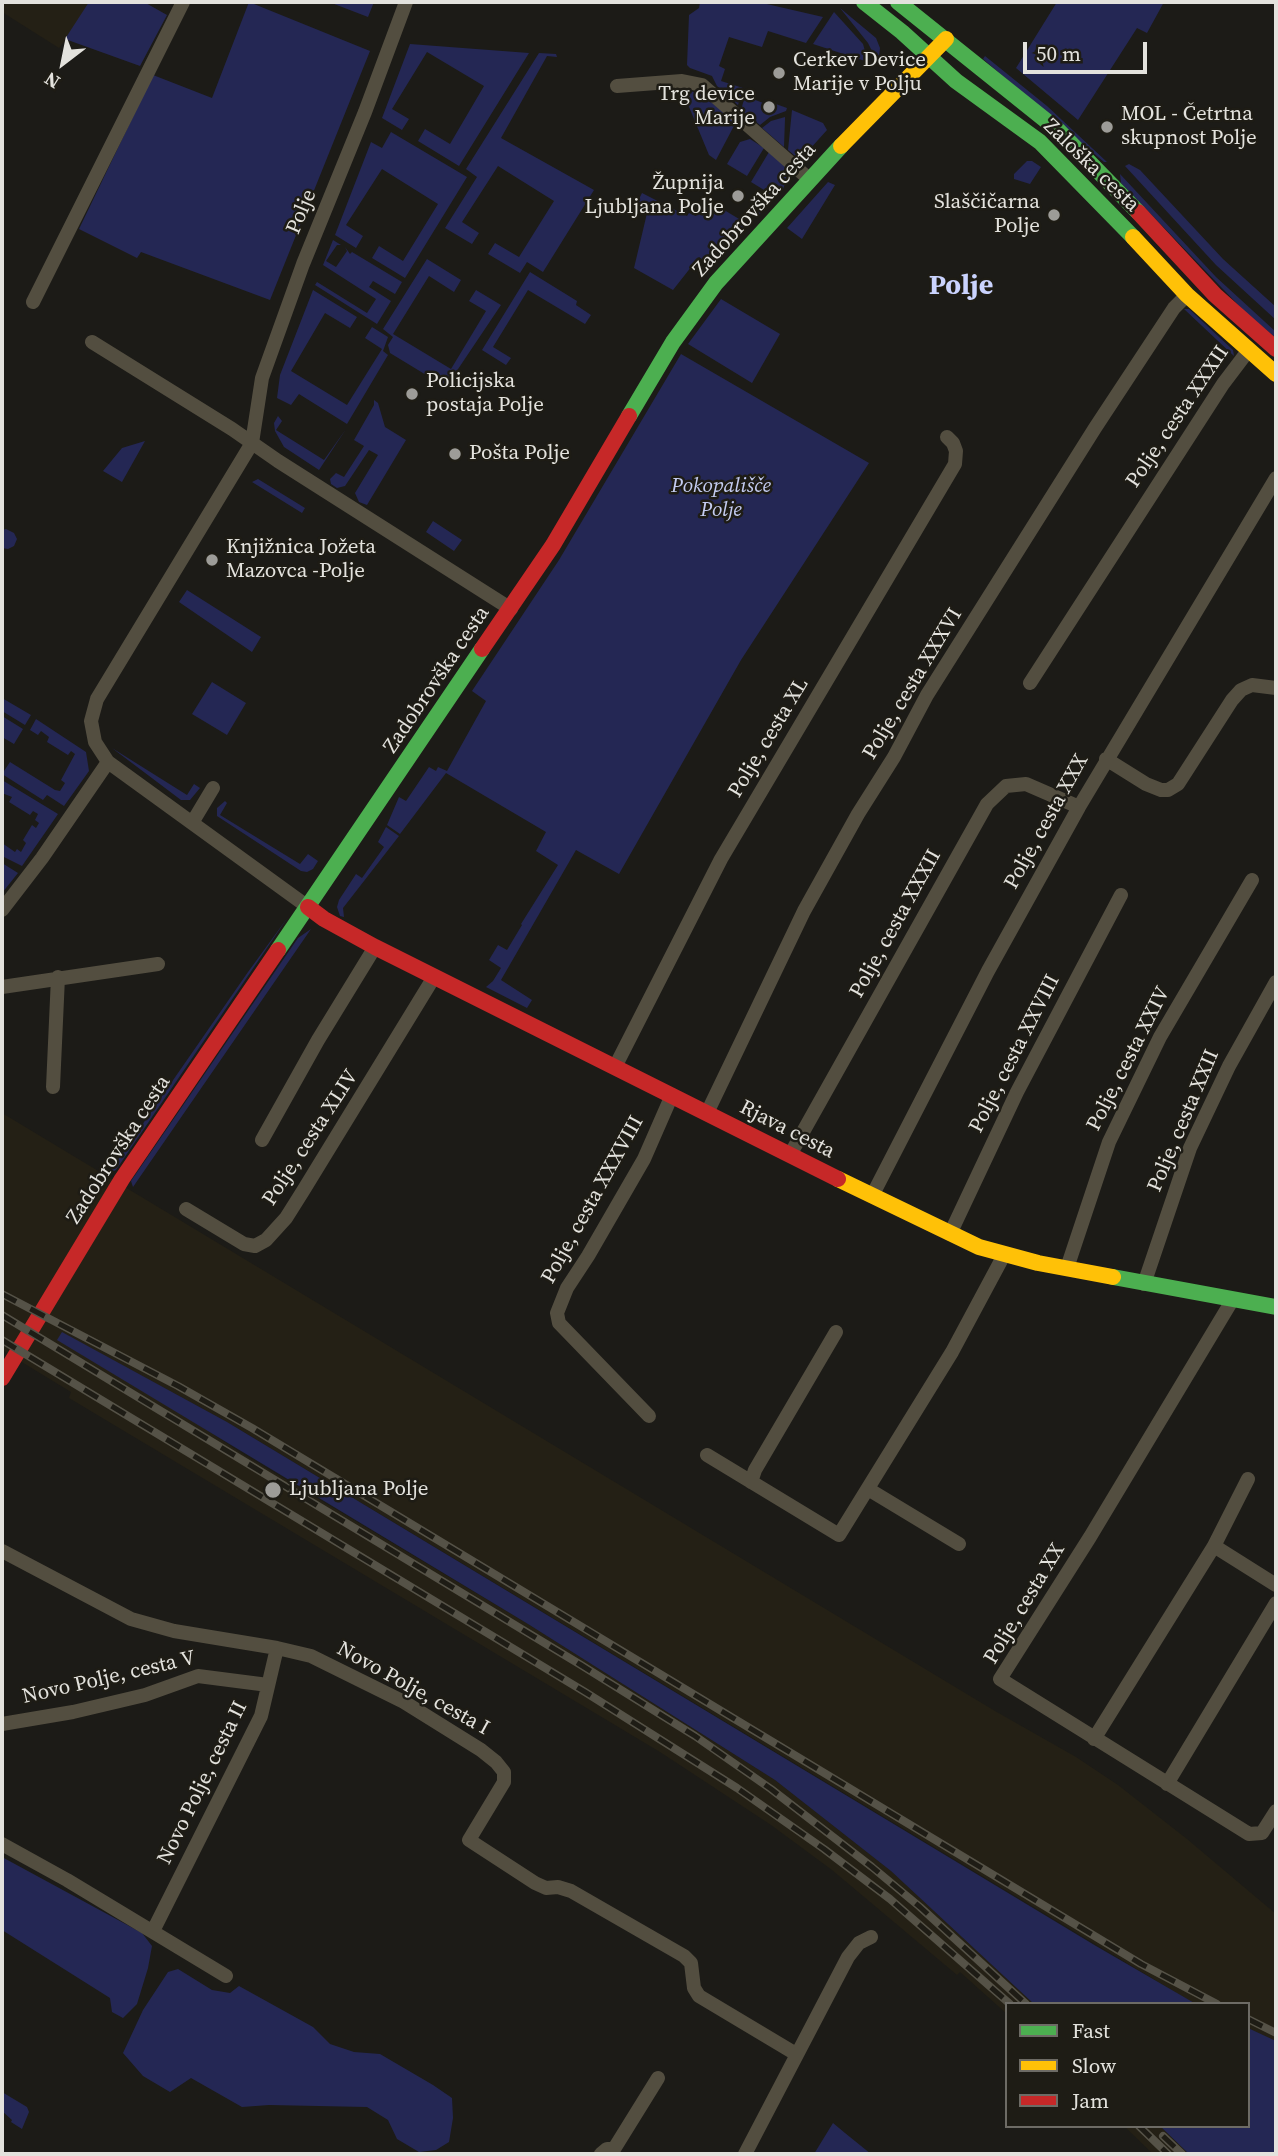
<!DOCTYPE html>
<meta charset="utf-8">
<style>
body{margin:0}
#map{position:relative;width:1278px;height:2156px;overflow:hidden;background:#1c1b17;font-family:"Source Serif 4",serif}
canvas{display:block}
.frame{position:absolute;inset:0;border:4px solid #e3e2dd;pointer-events:none}
.legend{position:absolute;left:1005px;top:2002px;width:245px;height:126px;box-sizing:border-box;background:#1e1c15;border:2px solid #6d6b65;margin:0;padding:9px 12px;list-style:none;font-size:21px;color:#e3e2dd}
.legend li{display:flex;align-items:center;gap:14px;height:35px}
.legend b{width:35px;border:2px solid #6d6b65}
.north{position:absolute;left:28px;top:28px;width:70px;height:70px;-webkit-text-stroke:5px #1e1c15;paint-order:stroke;rotate:212deg;font-size:19px;font-weight:700;line-height:28px;text-align:center;color:#e3e2dd}
.north::after{content:'';display:block;margin:auto;width:24px;height:32px;background:#e3e2dd;clip-path:polygon(50% 0,100% 100%,50% 72%,0 100%)}
.scale{position:absolute;left:1023px;top:42px;width:124px;height:32px;box-sizing:border-box;border:4px solid #e3e2dd;border-top:0;padding-left:9px;font-size:21px;line-height:24px;white-space:nowrap;color:#e3e2dd;-webkit-text-stroke:5px #1e1c15;paint-order:stroke}
</style>
<div id="map">
<canvas width="1278" height="2156"></canvas>
<div class="frame"></div>
<ul class="legend">
<li><b style="height:9px;background:#4caf50"></b>Fast</li>
<li><b style="height:9px;background:#ffc107"></b>Slow</li>
<li><b style="height:9px;background:#c62828"></b>Jam</li>
</ul>
<div class="north">N</div>
<div class="scale">50 m</div>
</div>
<script>
const g = document.querySelector('canvas').getContext('2d');
g.lineJoin = 'round';
function paint(path, color) {
  g.fillStyle = color;
  g.fill(path, 'evenodd');
}
function shape(rows) {
  const path = new Path2D();
  for (const r of rows) {
    path.moveTo(r[0], r[1]);
    for (let i = 2; i < r.length; i += 2) path.lineTo(r[i], r[i + 1]);
  }
  return path;
}
function stroke(path, color, width, dash) {
  g.strokeStyle = color;
  g.lineWidth = width;
  g.lineCap = dash ? 'butt' : 'round';
  g.setLineDash(dash || []);
  g.stroke(path);
}
function label(font, color, halo, rows, align = 'center') {
  g.font = font + ' "Source Serif 4",serif';
  g.lineWidth = 5;
  g.setLineDash([]);
  g.textBaseline = 'middle';
  g.strokeStyle = halo;
  g.fillStyle = color;
  for (const [text, x, y, turn = 0] of rows) {
    g.save();
    g.translate(x, y);
    g.rotate((+turn || 0) * Math.PI / 180);
    g.textAlign = isNaN(turn) ? turn : align;
    if (halo) g.strokeText(text, 0, 0);
    g.fillText(text, 0, 0);
    g.restore();
  }
}
paint(shape([
 [2,2,144,2,167,15,140,66,66,39,59,48,2,12],
 [2,1113,995,1711,1076,1757,1118,1785,1187,1839,1276,1914,1274,1923,1276,2041,1248,2028,1248,2004,1196,2004,1185,1998,227,1422,61,1332,238,1451,528,1624,775,1780,891,1871,1034,2004,1007,2004,1007,2014,960,1972,957,1975,832,1870,771,1825,660,1752,69,1398,71,1392,2,1350],
 [1124,2126,1160,2126,1189,2154,1153,2154]
]), '#242015');
paint(shape([
 [89,2,144,2,167,15,140,66,65,39],
 [249,2,370,51,270,300,141,252,137,258,79,229,153,75,212,98],
 [329,2,374,2,368,17],
 [700,2,758,2,823,17,806,43,768,31,762,47,729,37,719,66,725,69,721,81,743,88,738,105,717,86,712,76,690,68,687,65,689,15,699,8],
 [1057,2,1164,2,1147,33,1137,28,1078,120,1016,68],
 [840,8,876,38,880,48,878,65,874,63,874,55,868,43],
 [834,12,863,44,868,62,813,44],
 [410,44,529,53,459,166,418,141,425,129,450,144,484,86,427,52,392,109,409,119,402,130,382,118],
 [539,53,556,54,557,57,547,56,501,138,594,190,543,272,527,262,520,273,488,254,495,243,519,257,554,201,498,166,462,222,479,233,472,244,445,228,477,177,466,169],
 [985,56,1047,106,1107,162,1104,162,983,59],
 [682,90,700,93,736,122,716,160,709,155],
 [745,96,771,106,773,103,787,108,786,111,770,117,760,125,741,110],
 [792,110,823,123,827,130,800,160,788,150],
 [785,117,785,119,784,147,762,128,771,121],
 [391,132,467,177,405,278,372,258,379,246,403,261,438,204,382,169,346,225,363,236,356,248,335,235,371,142,382,148],
 [750,139,764,148,747,176,727,164,740,142],
 [769,152,786,167,784,170,787,179,783,189,757,217,754,217,769,193,751,182],
 [1027,161,1032,161,1041,167,1030,184,1014,179,1014,174],
 [1129,164,1140,170,1223,259,1276,307,1276,320,1216,265,1125,166],
 [1120,174,1216,277,1276,332,1276,338,1246,313,1121,183],
 [828,182,835,185,802,239,787,228],
 [642,193,687,216,689,213,696,216,706,199,749,225,702,259,699,257,673,290,634,268,648,209,637,203],
 [333,240,341,245,337,245,326,261,336,267,347,251,345,247,350,254,352,252,402,282,395,294,373,281,369,287,391,301,377,324,315,285,317,282,367,313,376,299,323,265],
 [427,259,461,280,454,292,429,276,393,334,451,369,486,311,469,301,476,290,501,305,446,387,390,353,388,345,393,337,383,329],
 [530,272,577,301,576,305,591,315,585,324,528,290,493,347,511,358,506,365,482,350],
 [313,290,357,317,350,328,325,313,291,371,347,405,382,349,365,338,372,327,388,337,383,351,388,355,347,424,299,394,291,405,277,398,280,375],
 [721,299,780,334,752,383,688,344],
 [1184,309,1189,309,1233,350,1234,356],
 [681,354,869,463,741,660,619,874,576,850,501,980,532,1000,527,1008,486,987,493,981,501,968,489,960,498,945,507,950,522,925,521,924,558,865,536,851,546,832,446,773,400,834,387,825,399,797,406,801,429,767,436,771,438,767,447,771,486,701,472,691,559,560],
 [374,400,378,403,385,427,406,440,367,505,359,502,355,493,378,455,369,450,345,486,337,488,331,484,330,479,336,473,344,477,364,446,354,440,374,405],
 [278,416,282,421,276,430,324,460,346,429,319,470,284,447,275,431,274,423],
 [145,441,122,482,103,471,122,448],
 [258,479,305,508,302,513,252,482],
 [433,521,462,540,454,551,426,532],
 [6,529,14,533,17,539,14,546,8,549,2,548,2,530],
 [187,590,261,637,252,652,179,602],
 [212,682,246,703,227,735,192,714],
 [2,698,31,715,25,725,2,711],
 [2,716,23,729,14,744,2,737],
 [36,719,86,752,89,771,64,806,47,795,43,800,2,774,10,762,55,790,60,791,65,783,61,780,75,754,71,751,68,755,47,742,49,737,41,731,38,735,30,730],
 [112,748,187,795,194,784,200,788,190,800,181,800],
 [2,780,58,814,22,866,2,856,2,843,15,852,17,849,21,852,26,843,23,840,32,825,36,828,39,823,35,820,38,814,33,811,30,815,9,802,12,797,2,793],
 [225,801,227,803,220,815,300,864,308,854,318,861,313,869,307,872,301,871,217,816,217,808],
 [386,827,399,836,343,908,344,917,340,916,337,907,339,900,356,874,362,878,384,847,378,842],
 [2,863,18,873,2,893,3,883],
 [288,917,116,1170,108,1174,248,972],
 [311,929,133,1187,131,1181,298,938],
 [62,1332,227,1422,1096,1946,1196,2004,1034,2004,891,1871,775,1780,528,1624,57,1340],
 [2,1857,142,1933,152,1946,148,1968,137,2004,123,2018,112,2012,110,1998,2,1930],
 [178,1969,212,1990,230,1993,239,1986,313,2027,330,2044,354,2052,380,2054,433,2085,452,2098,453,2118,449,2142,436,2150,419,2152,397,2139,388,2120,367,2107,269,2105,242,2107,191,2078,170,2092,143,2076,123,2053,143,2010,168,1972],
 [1248,2028,1276,2041,1276,2154,1189,2154,1160,2126,1248,2126],
 [2,2092,27,2107,29,2112,22,2129,11,2122,12,2120,2,2111],
 [833,2123,845,2133,871,2154,814,2154]
]), '#242754');
stroke(shape([
 [617,86,682,81,702,85,809,179],
 [33,302,183,2],
 [92,342,232,429,278,461,511,609],
 [1030,683,1223,384,1248,351],
 [1106,759,1146,784,1161,790,1168,790,1178,784,1232,700,1241,690,1252,685,1276,688],
 [192,823,213,788],
 [308,907,108,762,95,742,91,721,97,699,252,443,262,378,303,264,365,112,406,2],
 [2,910,42,858,108,762],
 [2,987,158,964],
 [615,1067,721,859,955,464,956,451,953,443,947,437],
 [53,1087,58,977],
 [707,1113,804,911,858,814,894,757,927,695,1095,428,1174,308,1187,295],
 [262,1140,318,1040,375,947],
 [790,1155,987,804,1006,786,1026,784,1079,807],
 [872,1196,988,971,1079,807,1276,478],
 [186,1209,244,1244,255,1246,266,1240,286,1218,303,1191,434,977],
 [950,1234,1017,1092,1121,895],
 [1067,1268,1109,1142,1160,1037,1252,880],
 [1144,1284,1190,1148,1229,1066,1276,982],
 [1233,1299,1090,1537,1000,1679,1249,1834,1262,1833,1276,1811],
 [649,1416,559,1323,557,1313,567,1288,588,1256,644,1159,672,1095],
 [707,1455,839,1535,952,1352,1004,1255],
 [751,1482,755,1470,836,1332],
 [868,1489,959,1544],
 [1214,1546,1276,1585],
 [2,1551,131,1619,174,1631,277,1648,311,1656,404,1702,481,1750,496,1762,504,1772,504,1782,469,1840,535,1883,546,1888,558,1887,571,1891,684,1956,691,1963,694,1988,699,1996,796,2054],
 [2,1724,73,1712,145,1695,198,1676,268,1685],
 [1094,1739,1214,1546,1248,1479],
 [1167,1784,1276,1603],
 [2,1844,67,1880,226,1976],
 [153,1931,261,1716,277,1648],
 [601,2154,607,2149,614,2149,658,2078],
 [745,2154,848,1957,859,1943,871,1937]
]), '#534e40', 14);
stroke(shape([
 [864,2,902,32,956,81,1040,142,1133,237],
 [898,2,1059,131,1138,212],
 [629,416,673,342,716,283,841,146],
 [278,950,482,649],
 [1113,1277,1276,1307]
]), '#4caf50', 16);
stroke(shape([
 [841,146,946,39],
 [1133,237,1187,295,1276,374],
 [838,1179,979,1247,1038,1263,1113,1277]
]), '#ffc107', 16);
stroke(shape([
 [1138,212,1215,295,1276,349],
 [482,649,553,545,629,416],
 [308,907,324,919,375,947,838,1179],
 [2,1378,122,1179,278,950]
]), '#c62828', 16);
const rail = shape([
 [2,1294,178,1386,252,1428,1141,1964,1217,2004],
 [2,1315,581,1665,695,1736,771,1789,872,1867,920,1907,1026,2004],
 [2,1340,585,1692,737,1788,824,1849,890,1899,1010,2004],
 [1248,2019,1276,2033],
 [1139,2126,1168,2154],
 [1163,2136,1182,2154]
]);
stroke(rail, '#555247', 8);
stroke(rail, '#1e1c15', 5, [16]);
for (const [x, y, r, color] of [
 [779,73,7,"#9d9c98"],
 [769,107,7,"#9d9c98"],
 [1107,127,7,"#9d9c98"],
 [738,196,7,"#9d9c98"],
 [1054,215,7,"#9d9c98"],
 [412,394,7,"#9d9c98"],
 [455,454,7,"#9d9c98"],
 [212,560,7,"#9d9c98"],
 [273,1490,9,"#9d9c98"]
]) {
  const dot = new Path2D();
  dot.arc(x, y, r, 0, 2 * Math.PI);
  g.fillStyle = color;
  g.fill(dot);
  stroke(dot, '#1e1c15', 2.5);
}
label('21px', '#e3e2dd', '#1e1c15', [
 ["Cerkev Device",793,61],
 ["Marije v Polju",793,85],
 ["Trg device",755,95,"right"],
 ["Marije",755,119,"right"],
 ["MOL - Četrtna",1121,115],
 ["skupnost Polje",1121,139],
 ["Župnija",724,184,"right"],
 ["Ljubljana Polje",724,208,"right"],
 ["Slaščičarna",1040,203,"right"],
 ["Polje",1040,227,"right"],
 ["Policijska",426,382],
 ["postaja Polje",426,406],
 ["Pošta Polje",469,454],
 ["Knjižnica Jožeta",226,548],
 ["Mazovca -Polje",226,572],
 ["Ljubljana Polje",289,1490]
], 'left');
label('21px', '#e3e2dd', '#1e1c15', [
 ["Zaloška cesta",1091,166,44],
 ["Zadobrovška cesta",755,210,-48],
 ["Polje",302,212,-67],
 ["Polje, cesta XXXII",1178,417,-56],
 ["Zadobrovška cesta",437,680,-56],
 ["Polje, cesta XXXVI",913,684,-59],
 ["Polje, cesta XL",769,738,-59],
 ["Polje, cesta XXX",1047,822,-61],
 ["Polje, cesta XXXII",896,924,-61],
 ["Polje, cesta XXVIII",1015,1054,-63],
 ["Polje, cesta XXIV",1129,1059,-63],
 ["Polje, cesta XXII",1184,1121,-67],
 ["Rjava cesta",787,1130,27],
 ["Polje, cesta XLIV",311,1138,-57],
 ["Zadobrovška cesta",119,1150,-57],
 ["Polje, cesta XXXVIII",593,1200,-61],
 ["Polje, cesta XX",1025,1604,-59],
 ["Novo Polje, cesta V",109,1678,-13],
 ["Novo Polje, cesta I",413,1689,29],
 ["Novo Polje, cesta II",203,1783,-64]
]);
label('italic 21px', '#c4ccf1', '#1e1c15', [
 ["Pokopališče",721,487],
 ["Polje",721,511]
]);
label('bold 28px', '#cad3fe', '#1e1c15', [
 ["Polje",961,287]
]);
</script>
